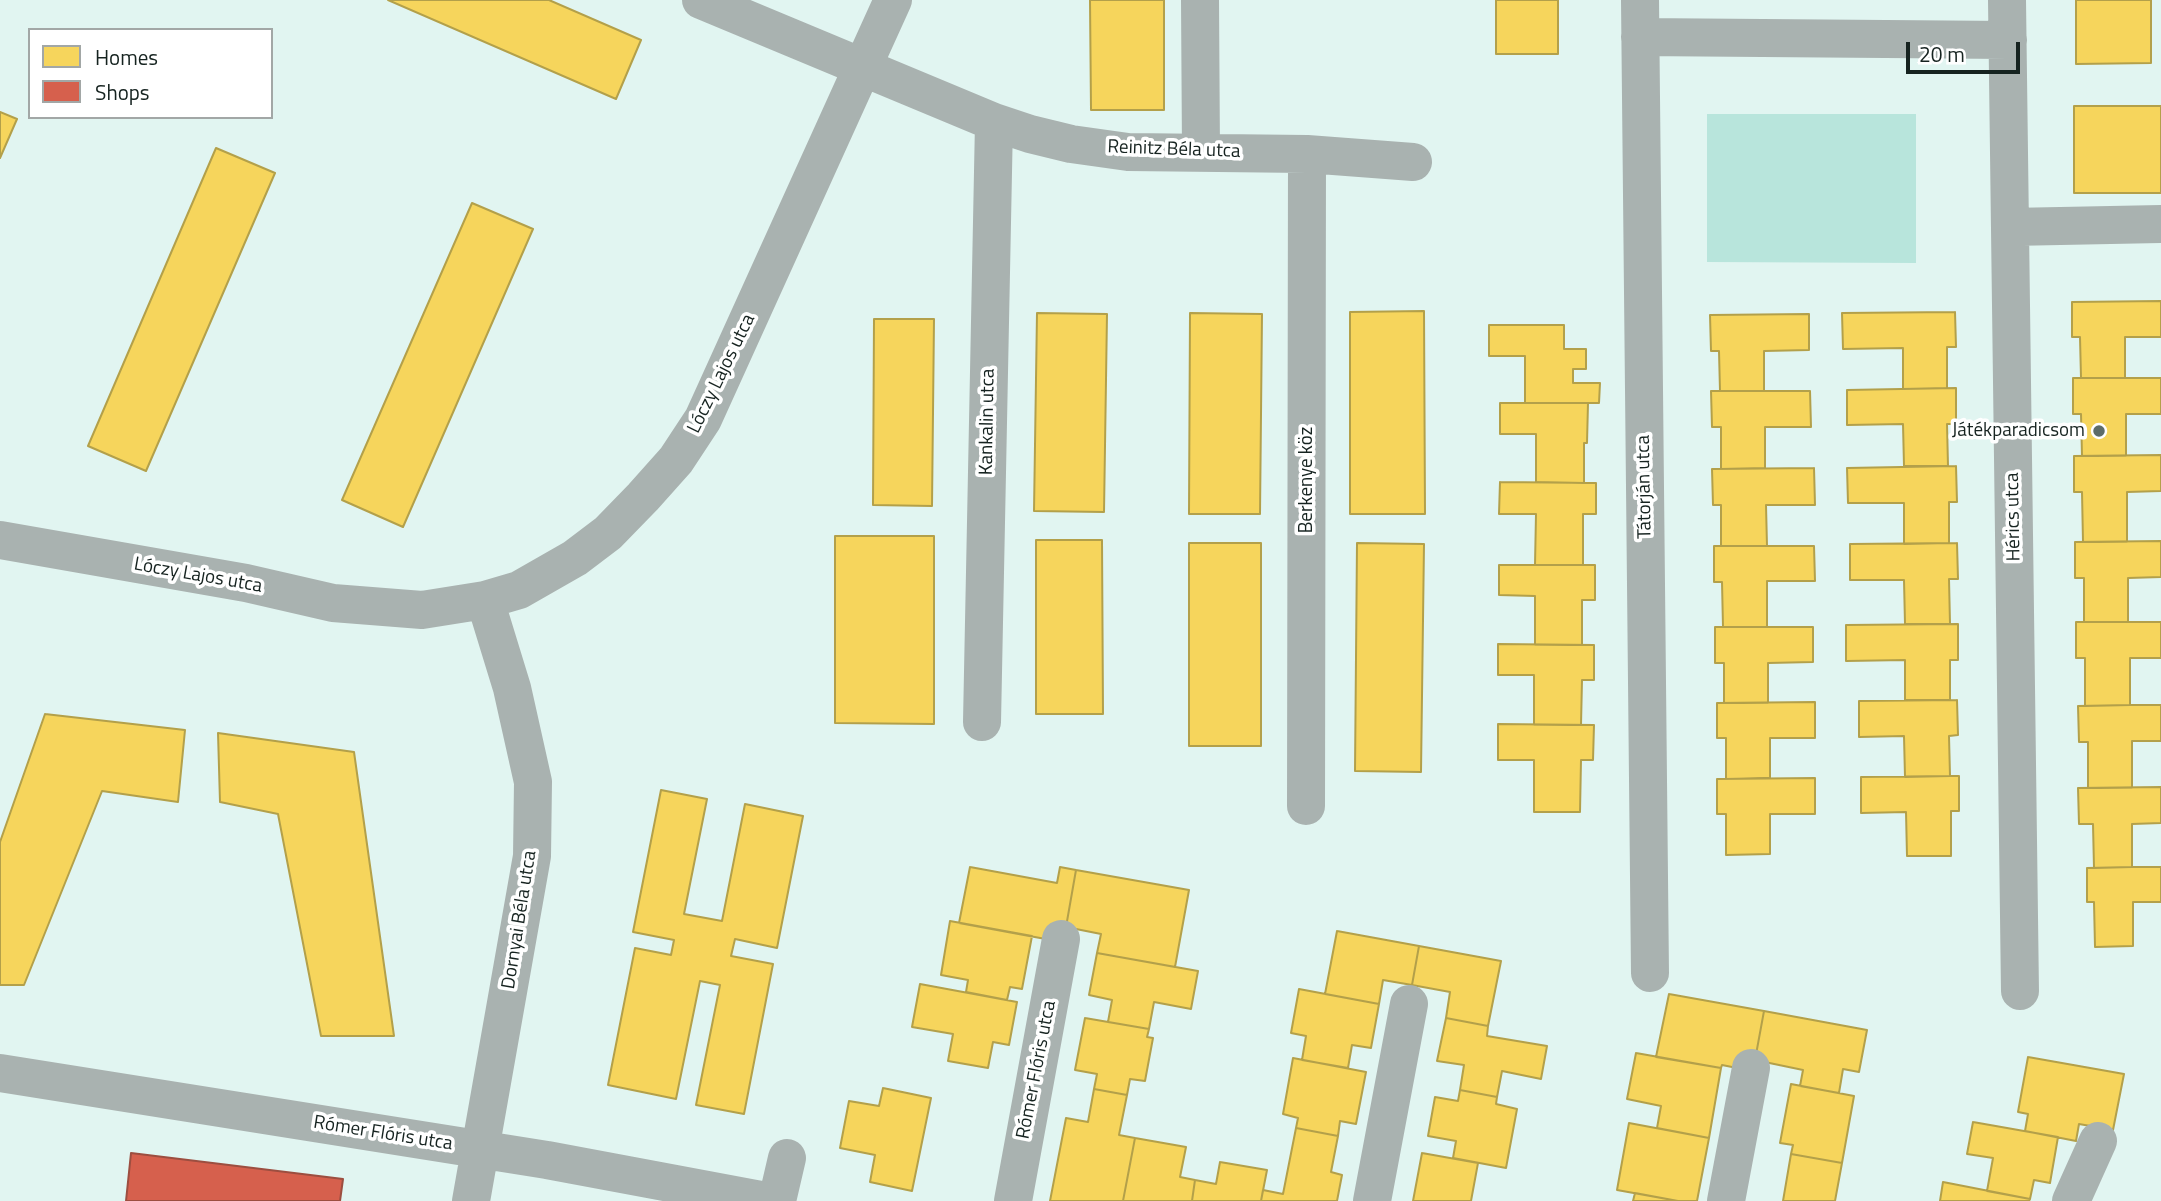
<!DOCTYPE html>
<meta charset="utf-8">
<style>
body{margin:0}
#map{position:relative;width:2161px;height:1201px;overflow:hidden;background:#e1f5f1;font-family:"Titillium Web",sans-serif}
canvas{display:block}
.legend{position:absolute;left:28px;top:28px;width:245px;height:91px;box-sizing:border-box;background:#fff;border:2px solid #a2a7a6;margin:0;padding:9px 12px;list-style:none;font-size:21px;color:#162320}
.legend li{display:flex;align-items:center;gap:14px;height:35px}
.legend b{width:35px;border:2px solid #a2a7a6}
.scale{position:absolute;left:1906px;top:42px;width:114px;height:32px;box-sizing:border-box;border:4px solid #162320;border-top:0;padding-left:9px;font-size:21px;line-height:24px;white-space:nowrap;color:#162320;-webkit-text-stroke:5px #fff;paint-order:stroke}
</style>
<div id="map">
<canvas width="2161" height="1201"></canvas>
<ul class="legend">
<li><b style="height:19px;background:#f6d55c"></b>Homes</li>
<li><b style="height:19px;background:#d6604d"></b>Shops</li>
</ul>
<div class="scale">20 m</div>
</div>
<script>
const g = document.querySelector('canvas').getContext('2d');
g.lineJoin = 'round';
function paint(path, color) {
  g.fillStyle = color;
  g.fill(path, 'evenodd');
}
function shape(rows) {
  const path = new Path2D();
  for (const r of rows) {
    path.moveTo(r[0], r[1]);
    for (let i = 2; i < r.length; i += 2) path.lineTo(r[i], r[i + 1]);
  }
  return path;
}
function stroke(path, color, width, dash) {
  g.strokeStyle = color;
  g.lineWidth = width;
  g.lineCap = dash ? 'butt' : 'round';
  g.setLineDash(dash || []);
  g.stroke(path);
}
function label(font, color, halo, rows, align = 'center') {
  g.font = font + ' "Titillium Web",sans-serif';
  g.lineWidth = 7;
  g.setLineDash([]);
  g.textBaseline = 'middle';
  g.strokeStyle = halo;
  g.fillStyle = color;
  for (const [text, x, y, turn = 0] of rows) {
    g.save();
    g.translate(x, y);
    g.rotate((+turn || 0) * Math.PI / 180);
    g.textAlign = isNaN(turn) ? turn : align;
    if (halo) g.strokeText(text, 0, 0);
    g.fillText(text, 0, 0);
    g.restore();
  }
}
paint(shape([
 [1707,114,1916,114,1916,263,1707,262]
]), '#b8e5dc');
const homes = shape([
 [388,0,549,0,641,40,616,99,388,0],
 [1090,0,1164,0,1164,110,1091,110,1090,0],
 [1496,0,1558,0,1558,54,1496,54,1496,0],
 [2076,0,2151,0,2151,63,2076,64,2076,0],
 [2074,106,2161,106,2161,193,2074,193,2074,106],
 [0,112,17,119,0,158,0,112],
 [216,148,275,173,146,471,88,446,216,148],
 [472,203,533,229,403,527,342,500,472,203],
 [2161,301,2161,337,2125,337,2125,378,2081,378,2080,337,2072,337,2072,302,2161,301],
 [1424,311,1425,514,1350,514,1350,312,1424,311],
 [1955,312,1956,347,1947,347,1947,388,1903,389,1903,348,1843,349,1842,313,1955,312],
 [1037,313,1107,314,1104,512,1034,511,1037,313],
 [1190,313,1262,314,1260,514,1189,514,1190,313],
 [1809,314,1809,350,1764,351,1764,391,1720,391,1719,351,1711,351,1710,315,1809,314],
 [874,319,934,319,932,506,873,505,874,319],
 [1489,325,1564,325,1564,349,1586,349,1586,369,1573,369,1573,383,1600,383,1599,403,1525,403,1525,356,1489,356,1489,325],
 [2073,378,2161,378,2161,414,2126,414,2126,456,2082,456,2081,414,2073,414,2073,378],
 [1956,388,1956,424,1947,424,1948,466,1904,466,1903,424,1847,425,1847,390,1956,388],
 [1711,391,1810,391,1811,427,1765,427,1765,468,1721,469,1721,427,1712,427,1711,391],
 [1500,403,1588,403,1587,443,1584,443,1584,483,1536,482,1536,434,1500,434,1500,403],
 [2161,455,2161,491,2127,492,2127,542,2083,542,2082,492,2074,492,2074,456,2161,455],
 [1956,466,1957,502,1949,502,1949,543,1904,544,1904,503,1848,503,1847,468,1956,466],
 [1814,468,1815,505,1766,505,1767,546,1721,546,1721,505,1713,505,1712,469,1814,468],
 [1500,482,1596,483,1596,514,1583,514,1583,565,1535,565,1536,514,1499,514,1500,482],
 [835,536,934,536,934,724,835,723,835,536],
 [1036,540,1102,540,1103,714,1036,714,1036,540],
 [2161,541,2161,577,2128,578,2128,622,2084,622,2084,578,2075,578,2075,542,2161,541],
 [1189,543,1261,543,1261,746,1189,746,1189,543],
 [1357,543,1424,544,1421,772,1355,771,1357,543],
 [1957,543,1958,579,1949,579,1950,624,1905,624,1904,580,1850,580,1850,544,1957,543],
 [1714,546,1814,546,1815,581,1767,581,1767,627,1723,627,1722,582,1714,582,1714,546],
 [1499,565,1595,565,1595,600,1582,600,1582,645,1535,645,1535,596,1499,595,1499,565],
 [2076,622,2161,622,2161,658,2130,658,2130,705,2085,706,2085,658,2076,658,2076,622],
 [1958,624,1958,660,1950,660,1950,700,1905,700,1905,660,1846,661,1846,625,1958,624],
 [1715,627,1813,627,1813,662,1768,663,1768,703,1724,703,1724,663,1715,663,1715,627],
 [1498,644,1594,645,1594,680,1582,680,1581,725,1534,725,1534,675,1498,675,1498,644],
 [1957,700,1958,735,1949,736,1950,776,1905,777,1904,736,1859,737,1859,701,1957,700],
 [1815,702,1815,738,1770,738,1770,778,1726,779,1726,738,1717,738,1717,703,1815,702],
 [2130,705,2161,705,2161,741,2132,741,2132,788,2088,788,2088,742,2079,742,2078,706,2130,705],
 [45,714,185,730,178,802,102,791,24,985,0,985,0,842,45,714],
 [1498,724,1594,725,1593,760,1581,760,1580,812,1534,812,1534,760,1498,760,1498,724],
 [218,733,354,752,394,1036,321,1036,278,814,220,802,218,733],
 [1950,776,1959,776,1959,811,1951,811,1951,856,1907,856,1906,812,1861,813,1861,777,1950,776],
 [1815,778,1815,814,1770,814,1770,854,1726,855,1726,814,1717,814,1717,779,1815,778],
 [2161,787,2161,823,2132,824,2132,867,2094,868,2093,824,2079,824,2078,788,2161,787],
 [661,790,707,799,684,914,722,921,745,804,803,816,777,948,735,939,731,956,773,964,744,1114,696,1105,720,985,700,981,676,1099,608,1085,635,948,671,955,674,940,633,932,661,790],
 [970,867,1057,883,1060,867,1076,870,1066,927,1051,940,959,923,970,867],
 [2132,867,2161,867,2161,902,2133,902,2133,946,2095,947,2094,902,2087,902,2087,868,2132,867],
 [1076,870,1189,890,1175,967,1097,953,1101,934,1066,927,1076,870],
 [950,921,1032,936,1022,989,1010,987,1007,1000,966,992,968,980,941,975,950,921],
 [1337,931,1419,946,1412,985,1383,980,1379,1004,1325,994,1337,931],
 [1419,946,1501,961,1488,1026,1446,1018,1450,992,1412,985,1419,946],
 [1097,953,1198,971,1191,1009,1154,1002,1149,1029,1108,1022,1112,1000,1089,995,1097,953],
 [920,984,1017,1002,1009,1045,993,1042,988,1068,948,1061,953,1034,912,1027,920,984],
 [1299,989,1379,1004,1371,1048,1352,1045,1348,1068,1302,1060,1306,1036,1291,1033,1299,989],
 [1669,994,1764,1011,1755,1060,1742,1069,1722,1065,1721,1068,1656,1057,1669,994],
 [1764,1011,1867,1030,1859,1072,1843,1069,1839,1093,1800,1086,1803,1070,1755,1060,1764,1011],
 [1085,1018,1149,1029,1147,1037,1153,1038,1145,1081,1130,1079,1127,1095,1094,1089,1097,1074,1075,1070,1085,1018],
 [1446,1018,1488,1026,1487,1036,1547,1046,1541,1079,1502,1071,1497,1097,1460,1090,1464,1065,1437,1061,1446,1018],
 [1636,1053,1721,1068,1709,1138,1657,1128,1661,1106,1627,1099,1636,1053],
 [2028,1057,2124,1074,2113,1130,2079,1124,2076,1141,2025,1131,2028,1114,2018,1112,2028,1057],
 [1293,1058,1366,1072,1356,1124,1340,1121,1338,1136,1296,1128,1298,1118,1283,1114,1293,1058],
 [1791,1084,1854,1096,1842,1163,1791,1154,1793,1145,1780,1143,1791,1084],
 [883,1088,931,1098,912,1191,870,1182,875,1155,840,1148,849,1101,879,1106,883,1088],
 [1094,1089,1127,1095,1119,1135,1135,1138,1123,1201,1050,1201,1066,1118,1088,1122,1094,1089],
 [1460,1090,1497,1097,1496,1104,1517,1109,1506,1168,1453,1158,1456,1141,1428,1136,1435,1097,1458,1101,1460,1090],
 [1973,1122,2058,1137,2050,1183,2034,1180,2030,1199,1987,1191,1993,1158,1967,1154,1973,1122],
 [1629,1123,1709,1138,1697,1201,1678,1201,1617,1190,1629,1123],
 [1296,1128,1338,1136,1331,1172,1342,1175,1337,1201,1261,1201,1263,1190,1283,1194,1296,1128],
 [1135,1138,1186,1147,1180,1177,1195,1180,1192,1201,1123,1201,1135,1138],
 [1422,1153,1478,1163,1471,1201,1413,1201,1422,1153],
 [1791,1154,1842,1163,1835,1201,1783,1201,1791,1154],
 [1220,1162,1267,1170,1261,1201,1192,1201,1195,1180,1216,1184,1220,1162],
 [1943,1182,2030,1199,2029,1201,1940,1201,1943,1182],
 [1635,1193,1678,1201,1633,1201,1635,1193]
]);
paint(homes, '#f6d55c');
stroke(homes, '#b3a04a', 2);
const shops = shape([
 [131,1153,343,1179,340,1201,126,1201,131,1153]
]);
paint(shops, '#d6604d');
stroke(shops, '#9c4e40', 2);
stroke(shape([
 [701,0,994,122,1030,134,1071,144,1128,152,1307,154,1413,162],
 [1200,0,1201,152],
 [1640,0,1650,973],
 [2007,0,2020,991],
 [1640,37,2008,40],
 [2010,227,2161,224],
 [0,540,246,583,333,603,422,610,485,600,519,590,575,558,608,533,643,497,676,460,703,419,893,0],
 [982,722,994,122],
 [1306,806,1307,154],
 [0,1073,547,1160,766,1201],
 [471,1201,532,856,533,782,512,688,485,600],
 [777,1201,787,1158],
 [1013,1201,1061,939],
 [1372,1201,1409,1004],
 [1726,1201,1751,1068],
 [2071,1201,2098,1141]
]), '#a9b2b0', 38);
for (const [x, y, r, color] of [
 [2099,431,7,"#5d6c69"]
]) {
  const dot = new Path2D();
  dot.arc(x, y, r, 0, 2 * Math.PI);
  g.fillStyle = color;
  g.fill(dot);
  stroke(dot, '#fff', 2.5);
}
label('19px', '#162320', '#fff', [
 ["Reinitz Béla utca",1174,150,2],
 ["Lóczy Lajos utca",722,374,-64],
 ["Kankalin utca",988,422,-89],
 ["Berkenye köz",1307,480,-90],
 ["Tátorján utca",1645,487,-91],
 ["Hérics utca",2014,517,-91],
 ["Lóczy Lajos utca",198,576,10],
 ["Dornyai Béla utca",520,920,-81],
 ["Rómer Flóris utca",1037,1070,-79],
 ["Rómer Flóris utca",383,1134,9]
]);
label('19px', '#162320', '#fff', [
 ["Játékparadicsom",2085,431]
], 'right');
</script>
